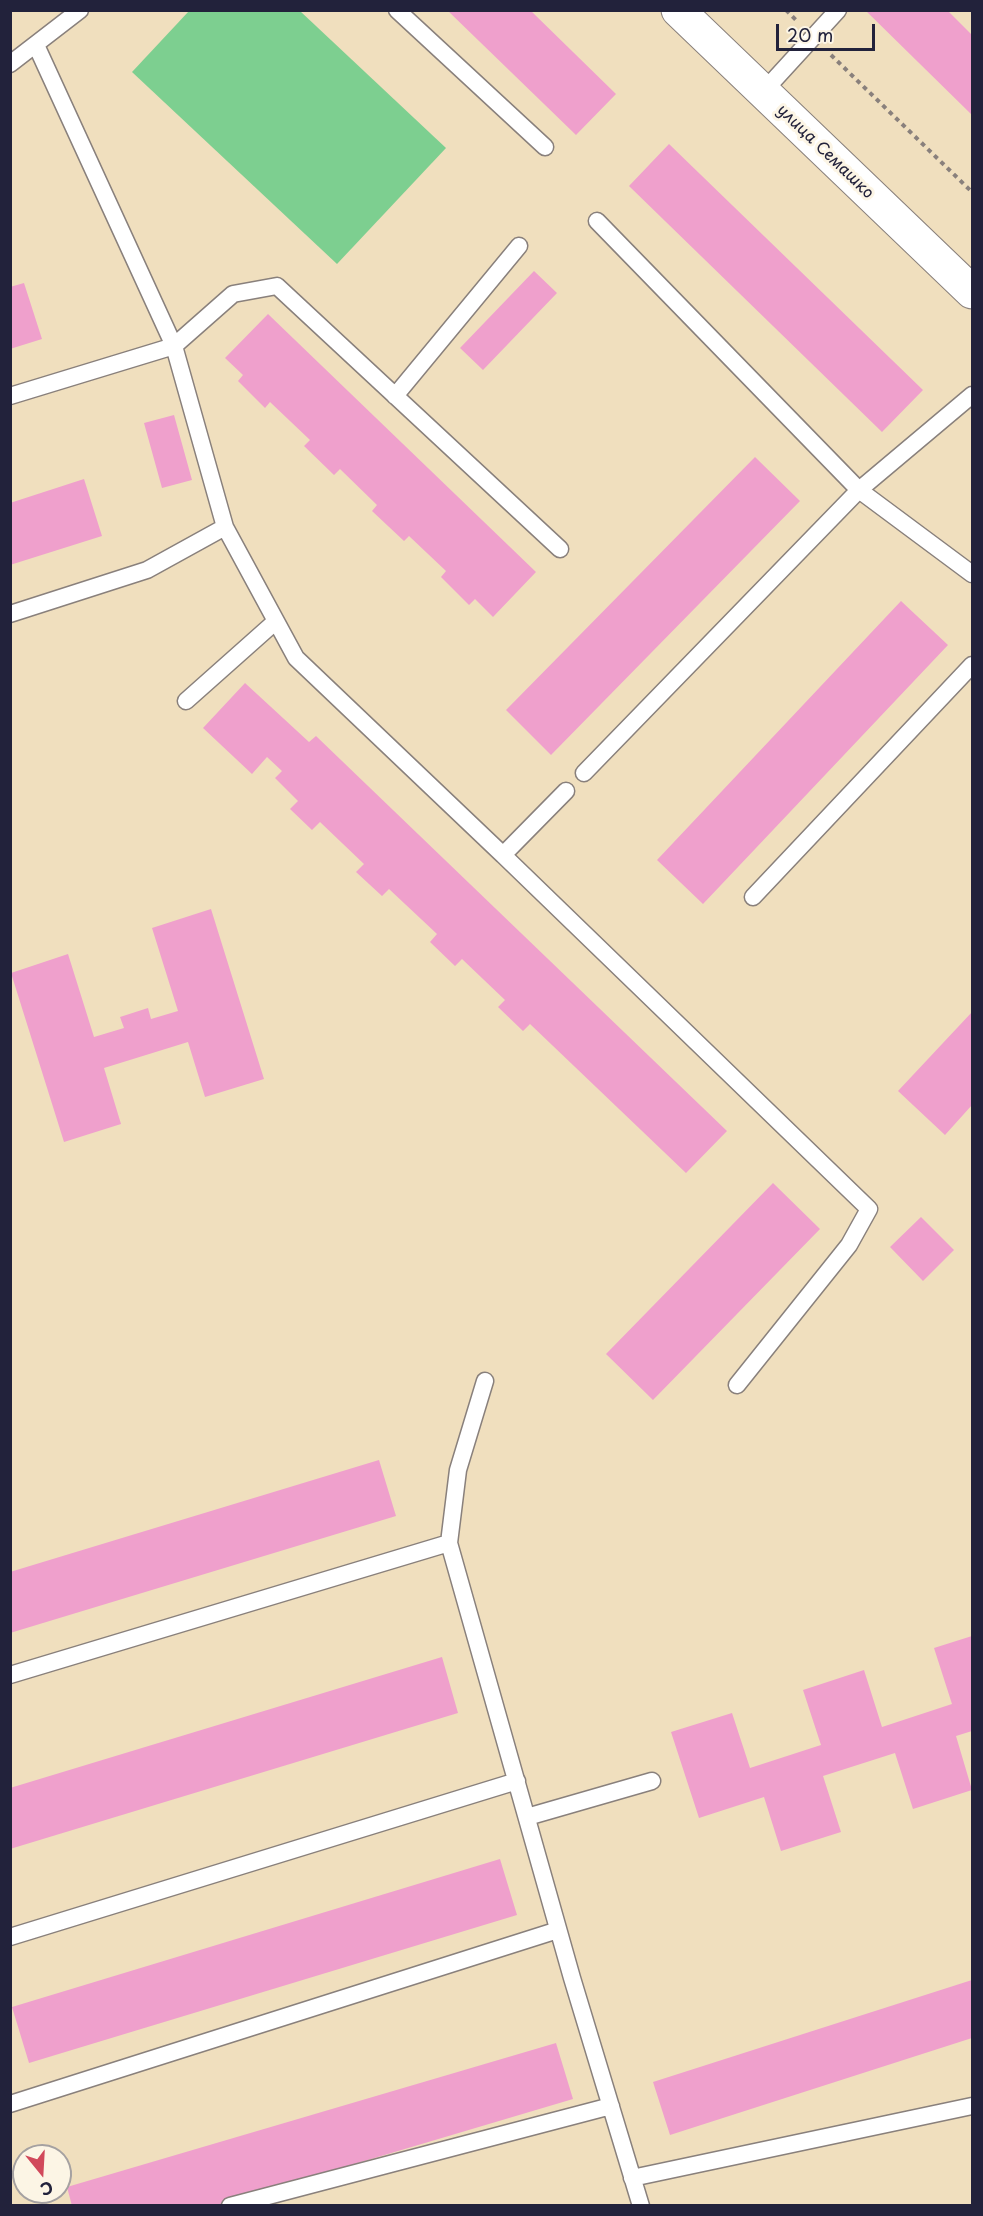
<!DOCTYPE html>
<meta charset="utf-8">
<style>
body{margin:0}
#map{position:relative;width:983px;height:2216px;overflow:hidden;background:#f0dfbe;font-family:"Playpen Sans",sans-serif}
canvas{display:block}
.frame{position:absolute;inset:0;border:12px solid #22223b;pointer-events:none}
.north{position:absolute;left:12px;top:2144px;width:60px;height:60px;box-sizing:border-box;background:#fcf5e5;border:2px solid #a5a1a1;border-radius:50%;rotate:162deg;font-size:16px;font-weight:700;line-height:24px;text-align:center;color:#22223b}
.north::after{content:'';display:block;margin:auto;width:21px;height:27px;background:#d1495b;clip-path:polygon(50% 0,100% 100%,50% 72%,0 100%)}
.scale{position:absolute;left:776px;top:24px;width:99px;height:27px;box-sizing:border-box;border:3px solid #22223b;border-top:0;padding-left:8px;font-size:18px;line-height:21px;white-space:nowrap;color:#22223b;-webkit-text-stroke:4px #fcf5e5;paint-order:stroke}
</style>
<div id="map">
<canvas width="983" height="2216"></canvas>
<div class="frame"></div>
<div class="north">С</div>
<div class="scale">20 m</div>
</div>
<script>
const g = document.querySelector('canvas').getContext('2d');
g.lineJoin = 'round';
function paint(path, color) {
  g.fillStyle = color;
  g.fill(path, 'evenodd');
}
function shape(rows) {
  const path = new Path2D();
  for (const r of rows) {
    path.moveTo(r[0], r[1]);
    for (let i = 2; i < r.length; i += 2) path.lineTo(r[i], r[i + 1]);
  }
  return path;
}
function stroke(path, color, width, dash) {
  g.strokeStyle = color;
  g.lineWidth = width;
  g.lineCap = dash ? 'butt' : 'round';
  g.setLineDash(dash || []);
  g.stroke(path);
}
function label(font, color, halo, rows, align = 'center') {
  g.font = font + ' "Playpen Sans",sans-serif';
  g.lineWidth = 6;
  g.setLineDash([]);
  g.textBaseline = 'middle';
  g.strokeStyle = halo;
  g.fillStyle = color;
  for (const [text, x, y, turn = 0] of rows) {
    g.save();
    g.translate(x, y);
    g.rotate((+turn || 0) * Math.PI / 180);
    g.textAlign = isNaN(turn) ? turn : align;
    if (halo) g.strokeText(text, 0, 0);
    g.fillText(text, 0, 0);
    g.restore();
  }
}
paint(shape([
 [189,11,300,11,446,148,337,264,132,72]
]), '#7dcf90');
paint(shape([
 [447,10,530,10,616,94,576,135],
 [865,10,947,10,972,35,972,115],
 [669,144,923,390,882,432,629,186],
 [534,271,557,293,483,370,460,348],
 [24,283,42,339,10,349,10,287],
 [268,314,536,572,493,617,475,599,469,605,441,577,446,571,409,536,404,541,372,511,377,505,340,469,334,475,304,446,310,440,270,402,265,408,238,381,243,375,225,358],
 [174,415,192,480,162,488,144,423],
 [755,457,800,501,551,755,506,710],
 [84,479,102,536,10,565,10,503],
 [901,601,948,645,703,904,657,860],
 [245,683,309,742,316,736,727,1131,686,1173,530,1024,523,1031,498,1007,505,1000,462,959,455,966,430,942,437,934,389,889,382,896,356,872,364,864,320,822,312,830,290,809,298,801,275,778,282,771,267,757,252,774,203,728],
 [211,909,264,1079,205,1097,188,1042,104,1068,121,1124,64,1142,11,973,68,954,94,1037,124,1028,120,1017,148,1008,151,1019,178,1011,152,928],
 [972,1012,972,1105,945,1135,898,1091],
 [773,1183,820,1229,653,1400,606,1354],
 [921,1217,954,1250,923,1281,890,1247],
 [379,1460,396,1516,10,1633,10,1572],
 [972,1636,972,1731,956,1736,972,1790,913,1809,895,1753,823,1776,841,1832,781,1851,764,1797,699,1818,671,1732,732,1713,750,1768,821,1745,803,1690,864,1670,882,1727,952,1704,934,1648],
 [442,1657,458,1713,10,1849,10,1788],
 [500,1859,517,1915,29,2063,12,2007],
 [972,1980,972,2038,670,2135,653,2082],
 [556,2043,573,2099,213,2206,72,2206,67,2187]
]), '#efa0cc');
const service = shape([
 [397,10,545,147],
 [10,64,80,10],
 [763,92,838,10],
 [597,221,859,490,972,574],
 [10,396,174,346,36,45],
 [395,396,519,246],
 [560,549,277,286,233,294,174,346,225,527,296,658,503,855,566,791],
 [10,614,147,570,225,527],
 [186,701,276,621],
 [584,773,859,490,972,395],
 [503,855,869,1209,849,1245,737,1385],
 [753,897,972,665],
 [449,1543,572,1978,641,2206],
 [10,1675,449,1543,458,1470,485,1381],
 [527,1817,652,1781],
 [10,1937,517,1781],
 [10,2104,558,1930],
 [632,2178,972,2106],
 [230,2206,611,2106]
]);
const minor = shape([
 [678,10,972,292]
]);
stroke(service, '#89807c', 19);
stroke(minor, '#89807c', 35);
stroke(shape([
 [786,10,796,20],
 [831,55,972,192]
]), '#89807c', 4, [4.5, 4.5]);
stroke(service, '#fff', 16);
stroke(minor, '#fff', 33);
label('16px', '#22223b', '#fcf5e5', [
 ["улица Семашко",825,152,44]
]);
</script>
